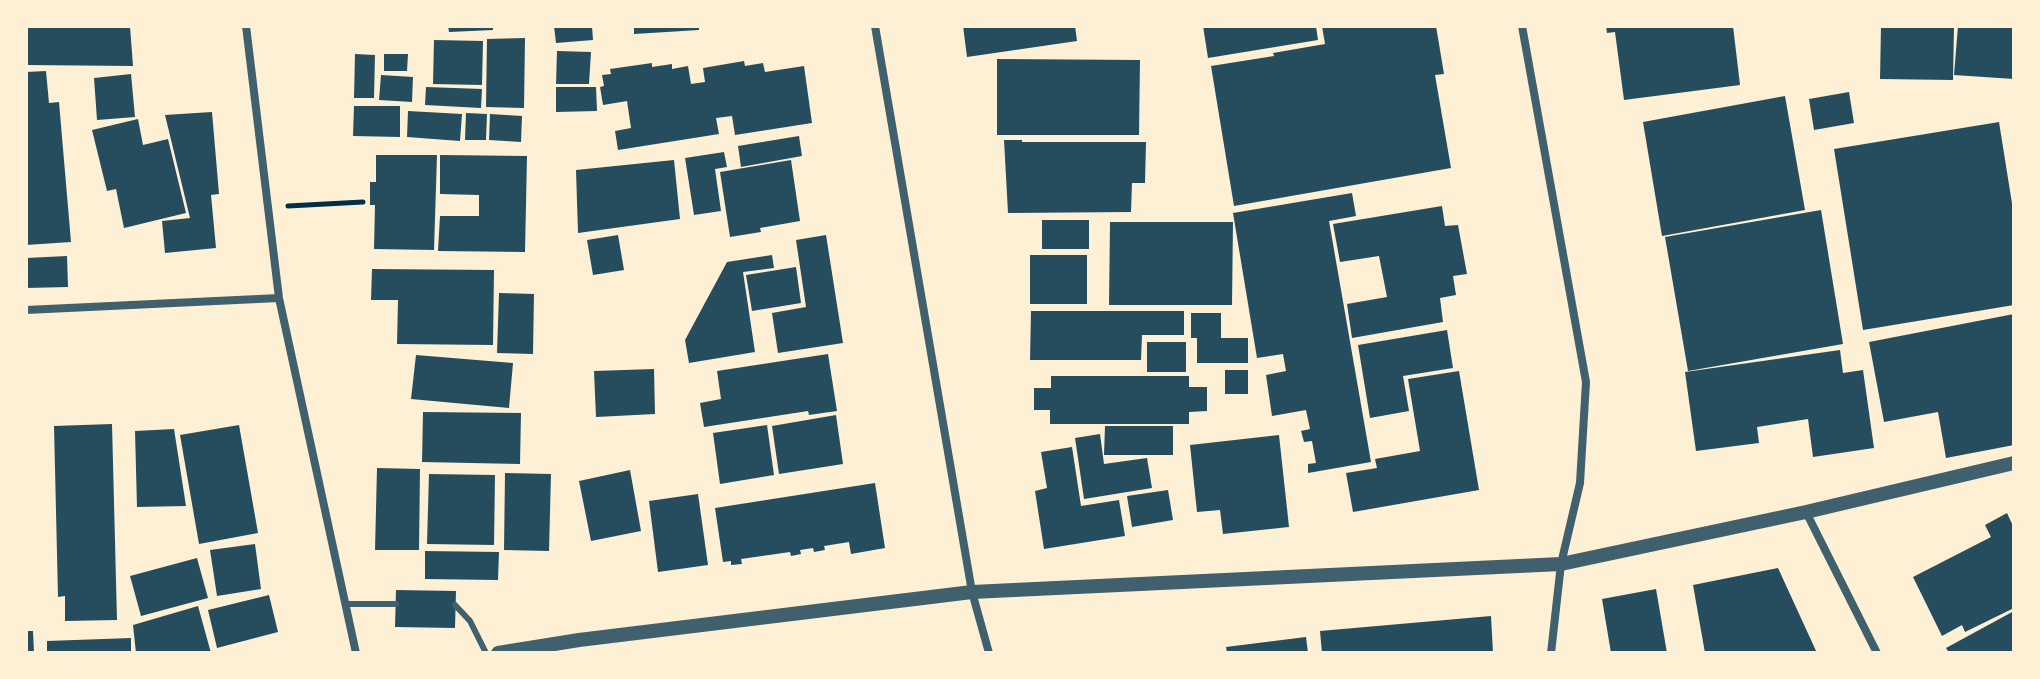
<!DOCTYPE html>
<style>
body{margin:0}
#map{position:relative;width:2040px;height:679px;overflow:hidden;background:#fdf0d5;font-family:"Crimson Pro",serif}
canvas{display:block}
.frame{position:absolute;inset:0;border:28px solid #fdf0d5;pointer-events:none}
</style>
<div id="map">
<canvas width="2040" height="679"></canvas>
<div class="frame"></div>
</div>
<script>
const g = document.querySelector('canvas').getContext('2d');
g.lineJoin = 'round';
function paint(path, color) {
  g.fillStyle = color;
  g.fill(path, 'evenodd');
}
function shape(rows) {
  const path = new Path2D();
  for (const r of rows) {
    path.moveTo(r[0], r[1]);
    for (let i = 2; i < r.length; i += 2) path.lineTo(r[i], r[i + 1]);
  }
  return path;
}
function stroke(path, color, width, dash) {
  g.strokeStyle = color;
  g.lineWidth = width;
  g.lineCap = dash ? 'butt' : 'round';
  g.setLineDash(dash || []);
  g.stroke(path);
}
paint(shape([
 [26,26,130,26,133,66,26,65],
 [448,26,493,26,493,30,449,32],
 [554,26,592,26,593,40,556,43],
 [634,26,699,26,699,30,634,34],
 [963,26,1075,26,1077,41,967,57],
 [1203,26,1316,26,1318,40,1208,58],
 [1322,26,1436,26,1444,74,1435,75,1451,168,1234,206,1211,66,1274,56,1273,53,1325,44],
 [1606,26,1733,26,1740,85,1624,100,1615,32,1607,33],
 [1881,26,1954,26,1953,80,1880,79],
 [1958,26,2014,26,2014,79,1954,75],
 [525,38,524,108,486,107,487,39],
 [434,40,483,41,482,85,433,84],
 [557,51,591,52,589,84,556,84],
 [355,54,375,55,374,98,354,98],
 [384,54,408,54,407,71,384,71],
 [997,59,1140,60,1139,135,997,135],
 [744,61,745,66,763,63,765,72,804,66,812,123,735,135,732,116,716,118,719,134,618,150,615,131,631,128,627,101,603,105,600,87,604,86,602,75,611,74,610,69,652,63,652,67,672,64,672,69,688,66,691,84,705,82,703,68],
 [46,71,49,103,59,102,71,242,26,245,26,72],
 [131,74,135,117,97,120,94,78],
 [381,75,413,77,412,102,379,100],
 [426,87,482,89,481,108,425,105],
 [556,87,596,87,597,111,556,112],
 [1849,92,1854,123,1814,130,1809,99],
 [1785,96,1805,210,1662,236,1643,122],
 [354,106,400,106,400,137,353,136],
 [408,111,462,114,460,141,407,137],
 [212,112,219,194,211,195,216,248,165,253,162,221,190,218,165,115],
 [466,113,487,114,486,140,465,140],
 [490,114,522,116,521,142,489,140],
 [138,119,143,145,168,139,186,213,124,228,116,189,107,191,92,130],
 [1999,122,2014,216,2014,305,1863,330,1834,149],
 [799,136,802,156,741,167,738,146],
 [1004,140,1022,140,1022,142,1146,142,1145,183,1132,183,1131,212,1008,213],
 [724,152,727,167,715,169,721,211,694,215,685,158],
 [376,155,437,155,434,250,374,249,375,205,370,205,370,182,376,182],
 [440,155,527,156,525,252,438,251,440,216,479,216,479,195,440,194],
 [674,160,680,219,578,233,576,170],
 [791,160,800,221,760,228,761,232,730,237,720,172],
 [1352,193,1356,216,1329,221,1371,462,1308,473,1308,464,1316,463,1312,441,1304,442,1301,431,1310,429,1306,410,1272,416,1266,375,1286,371,1283,354,1257,358,1233,213],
 [1442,206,1445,226,1458,225,1467,274,1453,276,1456,295,1440,298,1443,322,1352,338,1347,304,1387,297,1379,256,1340,262,1333,224],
 [1821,210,1843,344,1688,371,1665,237],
 [1042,220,1089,220,1089,249,1042,249],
 [1110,222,1233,222,1232,305,1109,305],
 [618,235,624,270,593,275,587,240],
 [826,235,843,343,778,353,772,313,806,307,796,240],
 [772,255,774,268,743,272,755,352,689,363,685,340,727,262],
 [1030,255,1087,255,1087,304,1030,304],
 [67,256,68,287,26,288,26,258],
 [796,267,801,303,752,311,746,275],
 [372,269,494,270,493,345,397,344,398,300,371,300],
 [499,293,534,294,533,354,497,353],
 [1031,311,1184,311,1184,335,1142,335,1141,360,1030,360],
 [1191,313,1221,313,1221,338,1248,338,1248,363,1197,363,1197,338,1191,338],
 [2014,314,2014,445,1946,458,1938,412,1884,422,1869,342],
 [1447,330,1453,368,1403,376,1409,411,1370,418,1358,345],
 [1147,342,1186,342,1186,372,1147,372],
 [1840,350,1843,373,1863,370,1874,448,1813,457,1808,419,1757,427,1759,443,1696,451,1685,372],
 [828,354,837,411,809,415,808,411,704,427,700,403,721,399,717,371],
 [416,355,513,363,509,408,411,399],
 [654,369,655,414,596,417,594,371],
 [1225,370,1248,370,1248,394,1225,394],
 [1459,371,1479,490,1353,512,1346,473,1377,468,1375,459,1420,451,1408,379],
 [1051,376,1189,376,1189,387,1207,387,1207,411,1189,412,1189,424,1050,424,1050,410,1034,410,1034,388,1051,388],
 [423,412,521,413,520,464,422,462],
 [836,415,843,464,779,474,772,426],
 [112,424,117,620,65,621,65,596,58,597,54,426],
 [239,425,258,533,199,544,180,435],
 [767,425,774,475,720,484,713,433],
 [1105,426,1173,426,1173,455,1104,455],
 [174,429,186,506,137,507,135,431],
 [1100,434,1104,464,1147,458,1152,488,1084,499,1075,438],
 [1279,435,1289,527,1223,534,1220,510,1197,512,1190,445],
 [1072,447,1081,506,1119,500,1125,536,1044,549,1035,491,1047,488,1041,452],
 [377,468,420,469,419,550,375,550],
 [630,470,641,531,591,541,579,481],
 [505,473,551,474,549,551,504,550],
 [429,474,495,475,494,545,427,544],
 [875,483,885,548,851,554,849,542,824,546,825,550,814,552,813,548,800,550,801,554,791,556,790,552,741,559,742,564,731,565,731,561,723,562,715,508],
 [1168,490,1173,520,1132,527,1127,496],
 [698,494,708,565,658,572,649,501],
 [2007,513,2014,528,2014,608,1965,632,1962,625,1942,636,1913,577,1991,537,1985,525],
 [255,544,261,589,217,596,210,550],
 [425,551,499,552,498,580,425,579],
 [197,558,208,598,141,616,130,576],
 [1778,568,1817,653,1705,653,1693,585],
 [1656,589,1667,653,1611,653,1602,599],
 [396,590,456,591,455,628,395,627],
 [269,595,278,632,217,648,208,610],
 [198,606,211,653,136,653,133,625],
 [2014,611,2014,653,1949,653,1946,648],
 [1491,616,1493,653,1322,653,1320,631],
 [26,631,33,631,34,653,26,653],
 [1306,637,1308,653,1227,653,1226,647],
 [131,638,131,653,47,653,47,641]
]), '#264d5e');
stroke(shape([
 [288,206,363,202]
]), '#003049', 5);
stroke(shape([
 [345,604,396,604],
 [455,605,470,621,486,653]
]), '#3f606c', 6);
stroke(shape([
 [246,26,279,298,356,653],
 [875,26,972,592,989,653],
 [1522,26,1586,382,1580,483,1561,564,1551,653],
 [26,310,279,298],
 [1806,512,1877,653]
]), '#3f606c', 8);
stroke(shape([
 [498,653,579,640,972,592,1561,564,1806,512,2014,463]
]), '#3f606c', 14);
</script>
